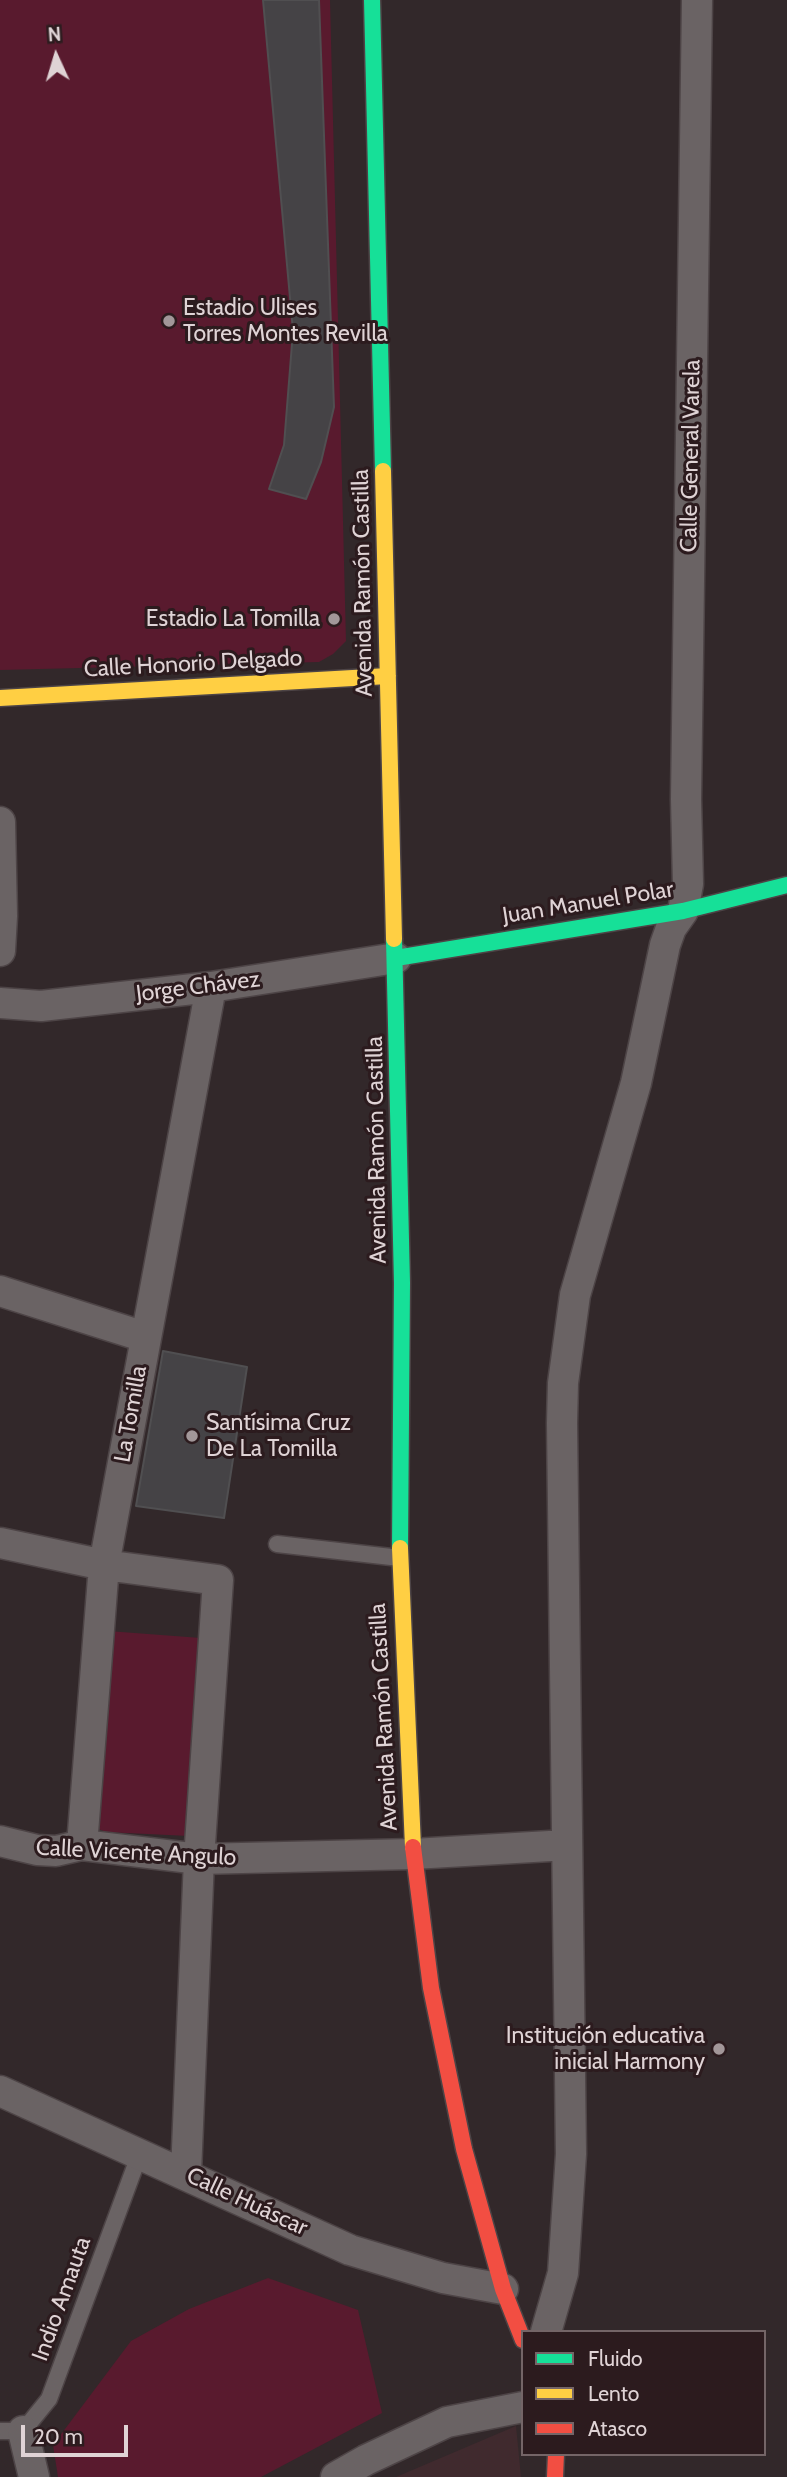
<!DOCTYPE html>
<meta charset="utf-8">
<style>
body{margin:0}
#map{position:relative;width:787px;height:2477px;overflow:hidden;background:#32282a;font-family:Cabin,sans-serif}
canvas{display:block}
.legend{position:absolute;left:521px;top:2330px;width:245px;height:126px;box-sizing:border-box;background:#2c1b1e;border:2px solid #746567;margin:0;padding:9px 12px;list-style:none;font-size:21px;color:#dfd3d5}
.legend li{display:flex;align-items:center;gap:14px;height:35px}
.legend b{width:35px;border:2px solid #746567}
.north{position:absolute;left:21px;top:21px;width:70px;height:70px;-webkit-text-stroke:5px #2c1b1e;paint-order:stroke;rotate:356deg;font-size:19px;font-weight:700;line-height:28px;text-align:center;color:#dfd3d5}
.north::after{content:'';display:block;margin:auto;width:24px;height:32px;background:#dfd3d5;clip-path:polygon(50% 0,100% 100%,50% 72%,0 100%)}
.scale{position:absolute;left:21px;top:2425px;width:107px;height:32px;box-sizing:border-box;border:4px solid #dfd3d5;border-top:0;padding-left:9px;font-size:21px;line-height:24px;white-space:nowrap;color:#dfd3d5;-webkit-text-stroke:5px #2c1b1e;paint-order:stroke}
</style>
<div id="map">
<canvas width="787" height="2477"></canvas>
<ul class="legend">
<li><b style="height:9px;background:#16e098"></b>Fluido</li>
<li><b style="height:9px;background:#ffcf43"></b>Lento</li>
<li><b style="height:9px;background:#f24e42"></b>Atasco</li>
</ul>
<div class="north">N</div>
<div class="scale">20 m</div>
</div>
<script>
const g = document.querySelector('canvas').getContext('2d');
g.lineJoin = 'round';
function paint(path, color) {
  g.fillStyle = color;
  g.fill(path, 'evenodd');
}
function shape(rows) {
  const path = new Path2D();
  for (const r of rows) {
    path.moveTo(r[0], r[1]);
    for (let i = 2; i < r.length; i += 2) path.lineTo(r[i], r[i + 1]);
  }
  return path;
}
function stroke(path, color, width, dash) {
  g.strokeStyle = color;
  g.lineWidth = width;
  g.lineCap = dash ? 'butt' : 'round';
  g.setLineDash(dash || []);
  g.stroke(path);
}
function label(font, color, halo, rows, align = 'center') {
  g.font = font + ' Cabin,sans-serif';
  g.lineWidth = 6;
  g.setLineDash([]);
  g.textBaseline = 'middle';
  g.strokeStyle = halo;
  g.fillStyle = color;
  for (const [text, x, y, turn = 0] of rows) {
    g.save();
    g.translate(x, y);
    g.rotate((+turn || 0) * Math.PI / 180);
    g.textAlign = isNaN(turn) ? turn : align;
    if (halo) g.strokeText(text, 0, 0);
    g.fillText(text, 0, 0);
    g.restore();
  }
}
paint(shape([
 [516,2426,521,2477,396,2477]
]), '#402a2e');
paint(shape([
 [0,0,330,0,346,641,333,654,319,662,0,670],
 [108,1631,201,1638,189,1836,106,1832,96,1828],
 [268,2278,358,2310,382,2413,261,2477,58,2477,53,2445,131,2341,189,2309]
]), '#591a2e');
const building = shape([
 [263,0,319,0,334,407,321,462,306,499,269,489,284,445,293,331,263,0],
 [163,1351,247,1367,224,1518,136,1506,163,1351]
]);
paint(building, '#454346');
stroke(building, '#504f51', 2);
const lane = shape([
 [277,1544,400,1558],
 [0,2431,23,2431,49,2399,140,2153]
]);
const street = shape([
 [0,822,2,916,0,951],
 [0,1003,41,1006,211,987,396,958],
 [0,1291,145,1337],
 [0,1543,104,1565,218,1580,199,1859,186,2173],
 [0,1841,37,1850,56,1851,82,1845,199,1859,413,1854,567,1845],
 [82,1845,104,1565,211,987],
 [0,2091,350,2250,443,2278,503,2289],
 [546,2332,563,2273,571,2154,562,1423,563,1383,575,1295,636,1083,665,945,671,928,683,911,688,884,686,799,697,0],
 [23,2431,34,2477],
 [336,2477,366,2460,447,2422,523,2407]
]);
const fast = shape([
 [372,0,383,471],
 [394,939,402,1283,400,1548],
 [396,958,683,911,787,885]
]);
const slow = shape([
 [383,471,394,939],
 [0,698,388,676],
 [400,1548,413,1847]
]);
const jam = shape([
 [413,1847,431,1988,464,2149,503,2289,523,2340],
 [555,2477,556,2454]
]);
stroke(lane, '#4d4446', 19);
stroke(street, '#4d4446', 33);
stroke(fast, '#4d4446', 19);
stroke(slow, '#4d4446', 19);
stroke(jam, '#4d4446', 19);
stroke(lane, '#6a6364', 16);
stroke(street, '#6a6364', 30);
stroke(fast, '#16e098', 16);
stroke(slow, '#ffcf43', 16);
stroke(jam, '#f24e42', 16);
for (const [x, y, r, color] of [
 [169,321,7,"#a29799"],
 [334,619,7,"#a29799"],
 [192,1436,7,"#a29799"],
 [719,2049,7,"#a29799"]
]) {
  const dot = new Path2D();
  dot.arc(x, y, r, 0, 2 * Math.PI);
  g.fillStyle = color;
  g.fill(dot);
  stroke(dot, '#2c1b1e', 2.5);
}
label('23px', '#dfd3d5', '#2c1b1e', [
 ["Estadio Ulises",183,308],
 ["Torres Montes Revilla",183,334],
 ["Estadio La Tomilla",320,619,"right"],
 ["Santísima Cruz",206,1423],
 ["De La Tomilla",206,1449],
 ["Institución educativa",705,2036,"right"],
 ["inicial Harmony",705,2062,"right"]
], 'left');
label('23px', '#dfd3d5', '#2c1b1e', [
 ["Calle General Varela",691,456,-89],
 ["Avenida Ramón Castilla",363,583,-91],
 ["Calle Honorio Delgado",193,664,-3],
 ["Juan Manuel Polar",588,903,-9],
 ["Jorge Chávez",198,987,-7],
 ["Avenida Ramón Castilla",377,1150,-91],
 ["La Tomilla",131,1414,-80],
 ["Avenida Ramón Castilla",384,1717,-93],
 ["Calle Vicente Angulo",136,1853,3],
 ["Calle Huáscar",247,2202,25],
 ["Indio Amauta",62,2299,-70]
]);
</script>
